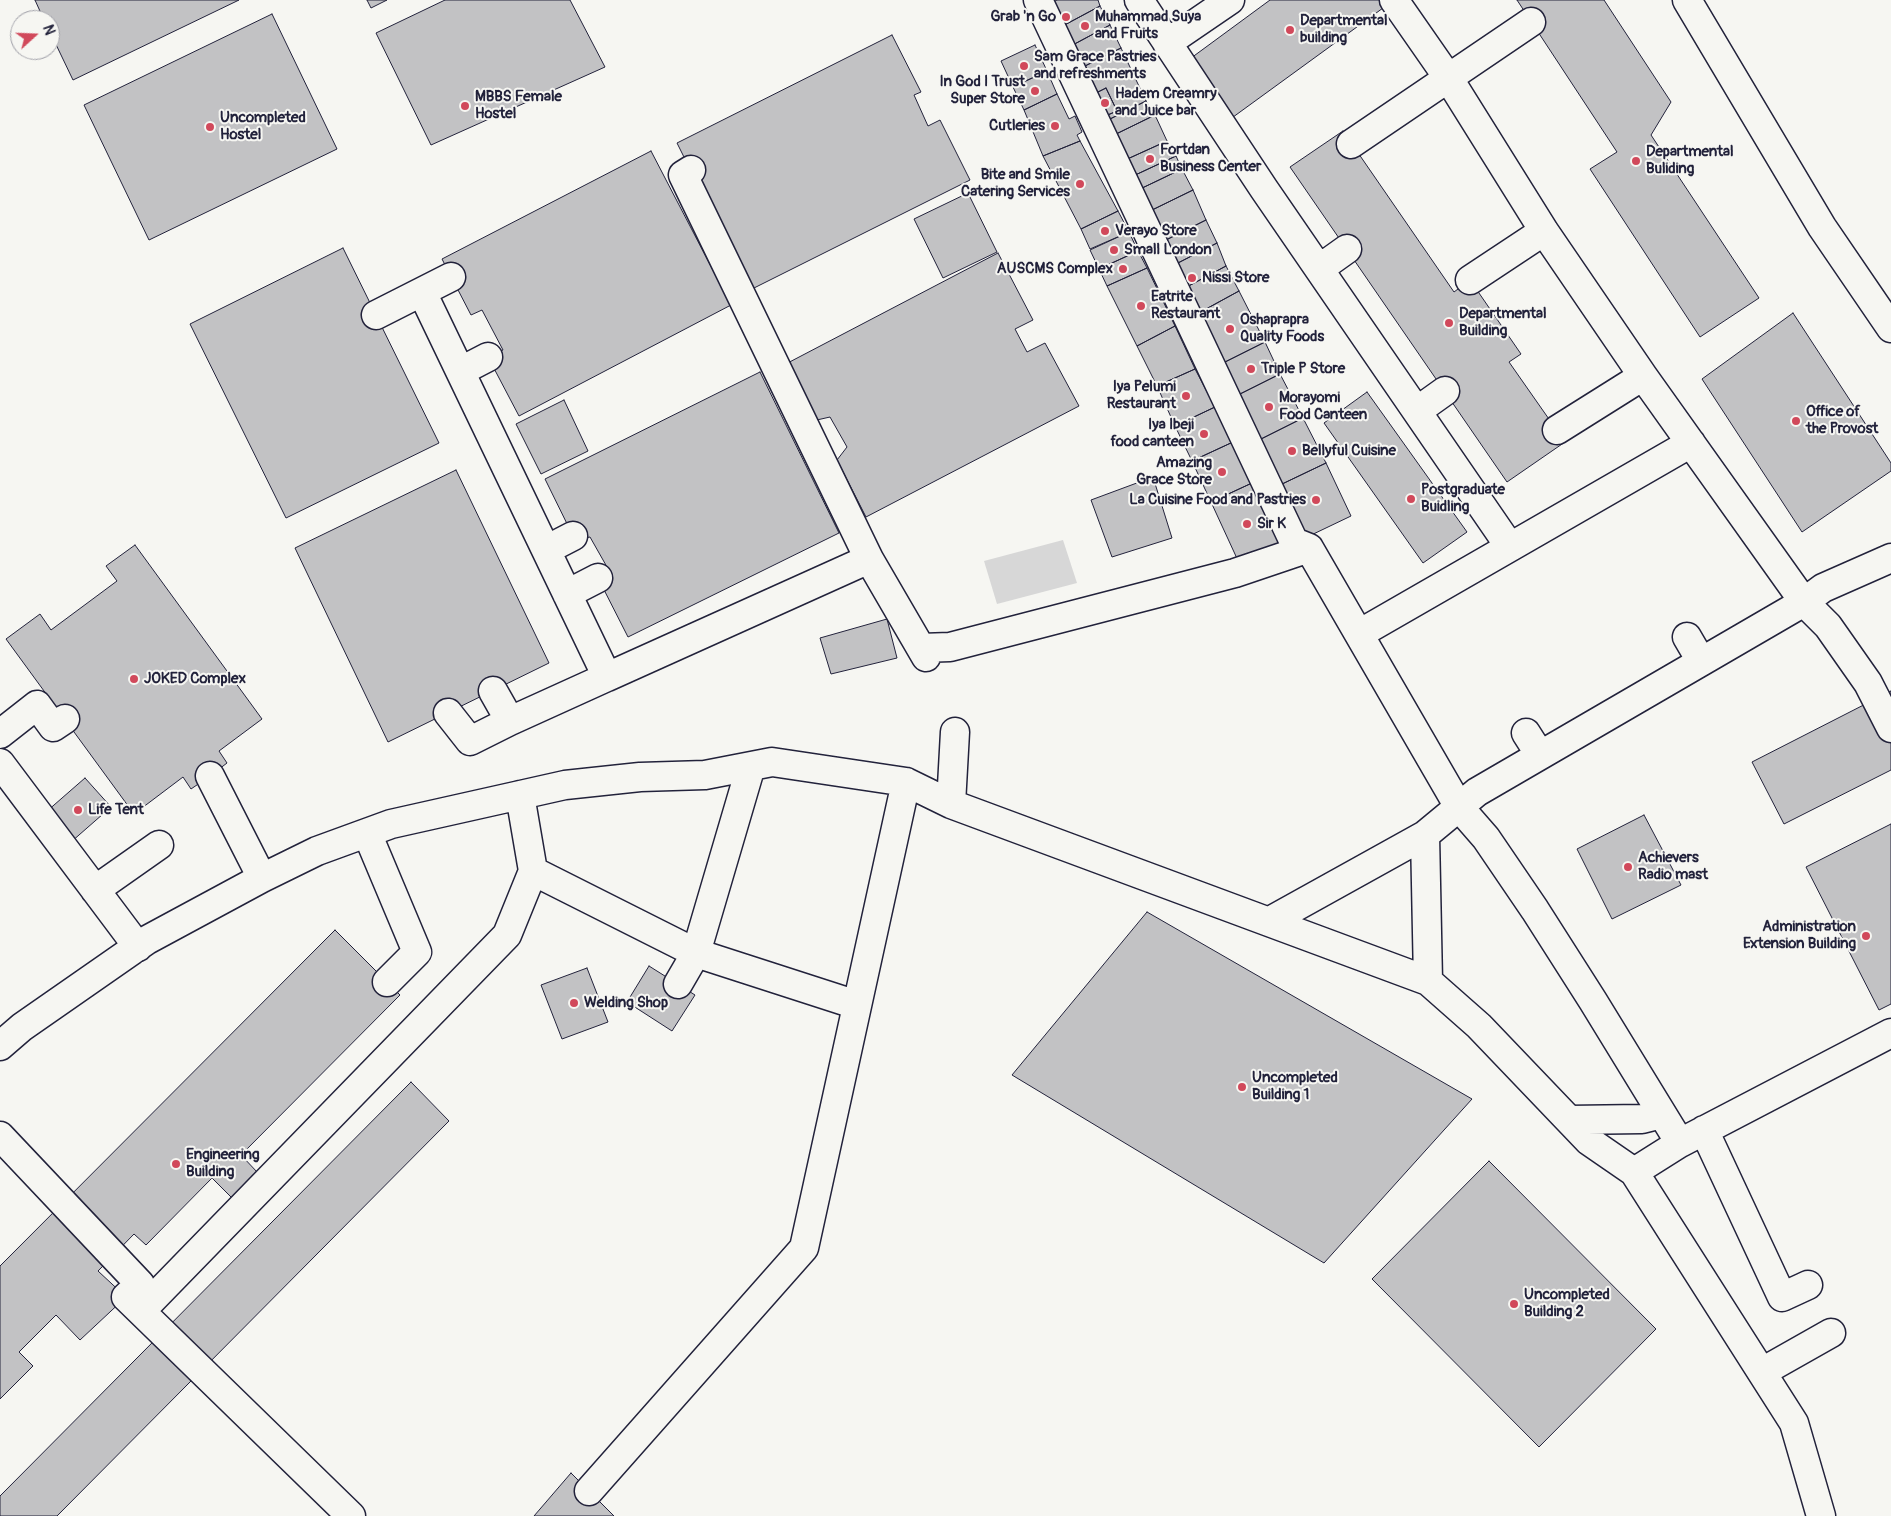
<!DOCTYPE html>
<style>
body{margin:0}
#map{position:relative;width:1891px;height:1516px;overflow:hidden;background:#f6f6f2;font-family:Pangolin,sans-serif}
canvas{display:block}
.north{position:absolute;left:10px;top:10px;width:50px;height:50px;box-sizing:border-box;background:#f6f6f2;border:1px solid #a1a1a9;border-radius:50%;rotate:70deg;font-size:14px;font-weight:700;line-height:20px;text-align:center;color:#22223b}
.north::after{content:'';display:block;margin:auto;width:18px;height:22px;background:#d1495b;clip-path:polygon(50% 0,100% 100%,50% 72%,0 100%)}
</style>
<div id="map">
<canvas width="1891" height="1516"></canvas>
<div class="north">N</div>
</div>
<script>
const g = document.querySelector('canvas').getContext('2d');
g.lineJoin = 'round';
function paint(path, color) {
  g.fillStyle = color;
  g.fill(path, 'evenodd');
}
function shape(rows) {
  const path = new Path2D();
  for (const r of rows) {
    path.moveTo(r[0], r[1]);
    for (let i = 2; i < r.length; i += 2) path.lineTo(r[i], r[i + 1]);
  }
  return path;
}
function stroke(path, color, width, dash) {
  g.strokeStyle = color;
  g.lineWidth = width;
  g.lineCap = dash ? 'butt' : 'round';
  g.setLineDash(dash || []);
  g.stroke(path);
}
function label(font, color, halo, rows, align = 'center') {
  g.font = font + ' Pangolin,sans-serif';
  g.lineWidth = 4;
  g.setLineDash([]);
  g.textBaseline = 'middle';
  g.strokeStyle = halo;
  g.fillStyle = color;
  for (const [text, x, y, turn = 0] of rows) {
    g.save();
    g.translate(x, y);
    g.rotate((+turn || 0) * Math.PI / 180);
    g.textAlign = isNaN(turn) ? turn : align;
    if (halo) g.strokeText(text, 0, 0);
    g.fillText(text, 0, 0);
    g.restore();
  }
}
paint(shape([
 [1063,540,1077,583,997,604,984,561]
]), '#d7d7d7');
const building = shape([
 [35,0,239,0,73,80,50,32,50,20,44,20,35,0],
 [367,0,387,0,371,8,367,0],
 [445,0,570,0,605,67,431,145,376,33,445,0],
 [1057,0,1098,0,1100,6,1059,28,1047,5,1057,0],
 [1270,0,1394,0,1229,120,1187,61,1270,0],
 [1517,0,1604,0,1671,102,1651,135,1759,298,1700,337,1590,169,1617,152,1517,0],
 [1100,6,1110,25,1069,47,1059,28,1100,6],
 [272,14,337,149,149,240,84,105,272,14],
 [1110,25,1121,48,1079,69,1069,47,1110,25],
 [892,35,921,92,914,95,928,126,940,120,970,180,750,290,677,143,892,35],
 [1035,45,1047,71,1013,87,1001,61,1035,45],
 [1121,48,1146,101,1104,122,1103,117,1117,111,1106,88,1092,95,1079,69,1121,48],
 [1047,71,1057,94,1024,110,1013,87,1047,71],
 [1106,88,1117,111,1103,117,1092,95,1106,88],
 [1057,94,1069,119,1075,116,1082,132,1077,135,1080,141,1043,156,1024,110,1057,94],
 [1146,101,1155,115,1112,136,1104,122,1146,101],
 [1155,115,1167,141,1123,161,1112,136,1155,115],
 [1343,131,1454,292,1470,280,1521,354,1509,362,1565,442,1507,482,1290,167,1343,131],
 [1080,141,1118,211,1081,229,1043,156,1080,141],
 [1167,141,1176,156,1131,177,1123,161,1167,141],
 [651,151,731,305,519,416,488,357,503,350,482,310,471,315,442,259,651,151],
 [1176,156,1182,169,1138,190,1131,177,1176,156],
 [1182,169,1193,190,1148,212,1138,190,1182,169],
 [1193,190,1206,220,1162,242,1148,212,1193,190],
 [968,193,997,252,943,278,914,219,968,193],
 [1118,211,1129,232,1090,249,1081,229,1118,211],
 [1206,220,1217,243,1174,265,1162,242,1206,220],
 [1129,232,1138,251,1099,269,1090,250,1129,232],
 [1217,243,1226,266,1183,289,1174,265,1217,243],
 [343,248,439,443,286,518,190,324,343,248],
 [1138,251,1147,268,1107,286,1099,269,1138,251],
 [998,253,1033,320,1015,329,1027,352,1045,343,1079,406,866,517,837,460,847,447,830,417,808,422,780,367,998,253],
 [1226,266,1239,291,1195,315,1183,289,1226,266],
 [1147,268,1175,326,1137,346,1107,286,1147,268],
 [1239,291,1265,342,1221,364,1195,315,1239,291],
 [1793,313,1891,463,1891,471,1802,532,1702,379,1793,313],
 [1175,326,1195,369,1157,386,1137,346,1175,326],
 [1265,342,1280,374,1236,396,1221,364,1265,342],
 [1195,369,1215,407,1175,426,1157,386,1195,369],
 [760,372,839,533,628,637,598,578,607,567,590,537,575,540,545,479,760,372],
 [1280,374,1303,418,1259,440,1236,396,1280,374],
 [1367,392,1467,532,1423,563,1324,423,1367,392],
 [564,400,588,451,541,474,516,424,564,400],
 [1215,407,1233,442,1192,461,1175,426,1215,407],
 [1303,418,1326,463,1280,485,1259,440,1303,418],
 [1233,442,1252,483,1211,502,1192,461,1233,442],
 [1326,463,1351,516,1305,538,1280,485,1326,463],
 [456,470,549,663,388,742,295,548,456,470],
 [1153,477,1172,538,1112,557,1091,500,1153,477],
 [1252,483,1283,546,1240,565,1211,502,1252,483],
 [135,545,262,719,219,751,227,763,210,776,191,789,183,777,134,814,6,639,40,614,51,630,117,581,106,566,135,545],
 [887,619,897,658,831,674,820,638,887,619],
 [1891,691,1891,770,1784,824,1752,762,1891,691],
 [85,778,111,807,71,842,46,812,85,778],
 [1644,815,1681,885,1612,919,1577,849,1644,815],
 [1891,824,1891,1004,1879,1010,1806,867,1891,824],
 [1147,912,1472,1099,1324,1263,1012,1075,1147,912],
 [335,930,400,995,241,1155,258,1173,232,1198,212,1178,146,1245,134,1234,98,1271,126,1297,80,1340,56,1315,19,1352,33,1366,0,1399,0,1266,335,930],
 [649,966,695,995,672,1031,627,1002,649,966],
 [587,968,608,1022,562,1039,541,985,587,968],
 [411,1082,449,1121,57,1516,0,1516,0,1496,411,1082],
 [1489,1161,1656,1329,1539,1447,1372,1279,1489,1161],
 [571,1473,614,1516,534,1516,571,1473]
]);
paint(building, '#c2c2c4');
stroke(building, '#22223b', 1);
const street = shape([
 [1038,0,1294,542,1309,548,1459,807,1486,838,1535,910,1593,1001,1680,1143],
 [1139,0,1264,189,1510,547],
 [1394,0,1449,79,1544,231,1643,376,1804,602,1828,626,1868,683,1891,728],
 [1687,0,1822,227,1891,328],
 [1167,43,1230,0],
 [1351,144,1531,22],
 [1319,269,1347,249],
 [1470,280,1544,231],
 [422,292,607,677,869,559,683,175,691,170],
 [376,315,451,277],
 [461,371,488,357],
 [1417,411,1445,391],
 [1557,430,1643,376],
 [546,550,573,536],
 [869,559,926,657],
 [567,594,598,578],
 [1359,634,1691,443],
 [1687,637,1701,661],
 [921,648,950,647,1235,573,1309,548],
 [493,691,510,721,607,677],
 [448,713,470,741,510,721],
 [1526,733,1540,755],
 [0,734,37,705,53,727,65,719],
 [0,763,138,947],
 [751,766,696,953,857,1005],
 [210,776,262,878],
 [520,795,533,871,696,953,678,984],
 [951,804,955,732],
 [367,833,417,952,387,982],
 [1425,835,1477,792,1804,602,1823,588,1891,558],
 [95,890,159,845],
 [1270,921,1425,835,1428,981],
 [0,1046,22,1027,147,940,262,878,317,851,391,824,565,785,640,777,705,775,772,762,906,782,951,804,1428,981,1479,1026,1589,1141,1634,1172,1794,1423,1821,1516],
 [1569,1120,1642,1119,1662,1114],
 [1704,1130,1782,1297,1808,1285],
 [0,1136,140,1284,126,1297,351,1516],
 [1634,1172,1680,1143,1891,1033],
 [141,1311,507,935,533,871],
 [1762,1372,1831,1333],
 [589,1491,804,1248,906,782]
]);
stroke(street, '#22223b', 31);
stroke(street, '#f6f6f2', 28);
for (const [x, y, r, color] of [
 [1066,17,5,"#d1495b"],
 [1085,26,5,"#d1495b"],
 [1290,30,5,"#d1495b"],
 [1024,66,5,"#d1495b"],
 [1035,91,5,"#d1495b"],
 [1105,103,5,"#d1495b"],
 [465,106,5,"#d1495b"],
 [1055,126,5,"#d1495b"],
 [210,127,5,"#d1495b"],
 [1150,159,5,"#d1495b"],
 [1636,161,5,"#d1495b"],
 [1080,184,5,"#d1495b"],
 [1105,231,5,"#d1495b"],
 [1114,250,5,"#d1495b"],
 [1123,269,5,"#d1495b"],
 [1192,278,5,"#d1495b"],
 [1141,306,5,"#d1495b"],
 [1449,323,5,"#d1495b"],
 [1230,329,5,"#d1495b"],
 [1251,369,5,"#d1495b"],
 [1186,396,5,"#d1495b"],
 [1269,407,5,"#d1495b"],
 [1796,421,5,"#d1495b"],
 [1204,434,5,"#d1495b"],
 [1292,451,5,"#d1495b"],
 [1222,472,5,"#d1495b"],
 [1411,499,5,"#d1495b"],
 [1316,500,5,"#d1495b"],
 [1247,524,5,"#d1495b"],
 [134,679,5,"#d1495b"],
 [78,810,5,"#d1495b"],
 [1628,867,5,"#d1495b"],
 [1866,936,5,"#d1495b"],
 [574,1003,5,"#d1495b"],
 [1242,1087,5,"#d1495b"],
 [176,1164,5,"#d1495b"],
 [1514,1304,5,"#d1495b"]
]) {
  const dot = new Path2D();
  dot.arc(x, y, r, 0, 2 * Math.PI);
  g.fillStyle = color;
  g.fill(dot);
  stroke(dot, '#f6f6f2', 2);
}
label('bold 15px', '#22223b', '#f6f6f2', [
 ["Grab 'n Go",1056,17,"right"],
 ["Muhammad Suya",1095,17],
 ["and Fruits",1095,34],
 ["Departmental",1300,21],
 ["building",1300,38],
 ["Sam Grace Pastries",1034,57],
 ["and refreshments",1034,74],
 ["In God I Trust",1025,82,"right"],
 ["Super Store",1025,99,"right"],
 ["Hadem Creamry",1115,94],
 ["and Juice bar",1115,111],
 ["MBBS Female",475,97],
 ["Hostel",475,114],
 ["Uncompleted",220,118],
 ["Hostel",220,135],
 ["Cutleries",1045,126,"right"],
 ["Fortdan",1160,150],
 ["Business Center",1160,167],
 ["Departmental",1646,152],
 ["Buliding",1646,169],
 ["Bite and Smile",1070,175,"right"],
 ["Catering Services",1070,192,"right"],
 ["Verayo Store",1115,231],
 ["Small London",1124,250],
 ["AUSCMS Complex",1113,269,"right"],
 ["Nissi Store",1202,278],
 ["Eatrite",1151,297],
 ["Restaurant",1151,314],
 ["Departmental",1459,314],
 ["Building",1459,331],
 ["Oshaprapra",1240,320],
 ["Quality Foods",1240,337],
 ["Triple P Store",1261,369],
 ["Iya Pelumi",1176,387,"right"],
 ["Restaurant",1176,404,"right"],
 ["Morayomi",1279,398],
 ["Food Canteen",1279,415],
 ["Office of",1806,412],
 ["the Provost",1806,429],
 ["Iya Ibeji",1194,425,"right"],
 ["food canteen",1194,442,"right"],
 ["Bellyful Cuisine",1302,451],
 ["Amazing",1212,463,"right"],
 ["Grace Store",1212,480,"right"],
 ["Postgraduate",1421,490],
 ["Buidling",1421,507],
 ["La Cuisine Food and Pastries",1306,500,"right"],
 ["Sir K",1257,524],
 ["JOKED Complex",144,679],
 ["Life Tent",88,810],
 ["Achievers",1638,858],
 ["Radio mast",1638,875],
 ["Administration",1856,927,"right"],
 ["Extension Building",1856,944,"right"],
 ["Welding Shop",584,1003],
 ["Uncompleted",1252,1078],
 ["Building 1",1252,1095],
 ["Engineering",186,1155],
 ["Building",186,1172],
 ["Uncompleted",1524,1295],
 ["Building 2",1524,1312]
], 'left');
</script>
